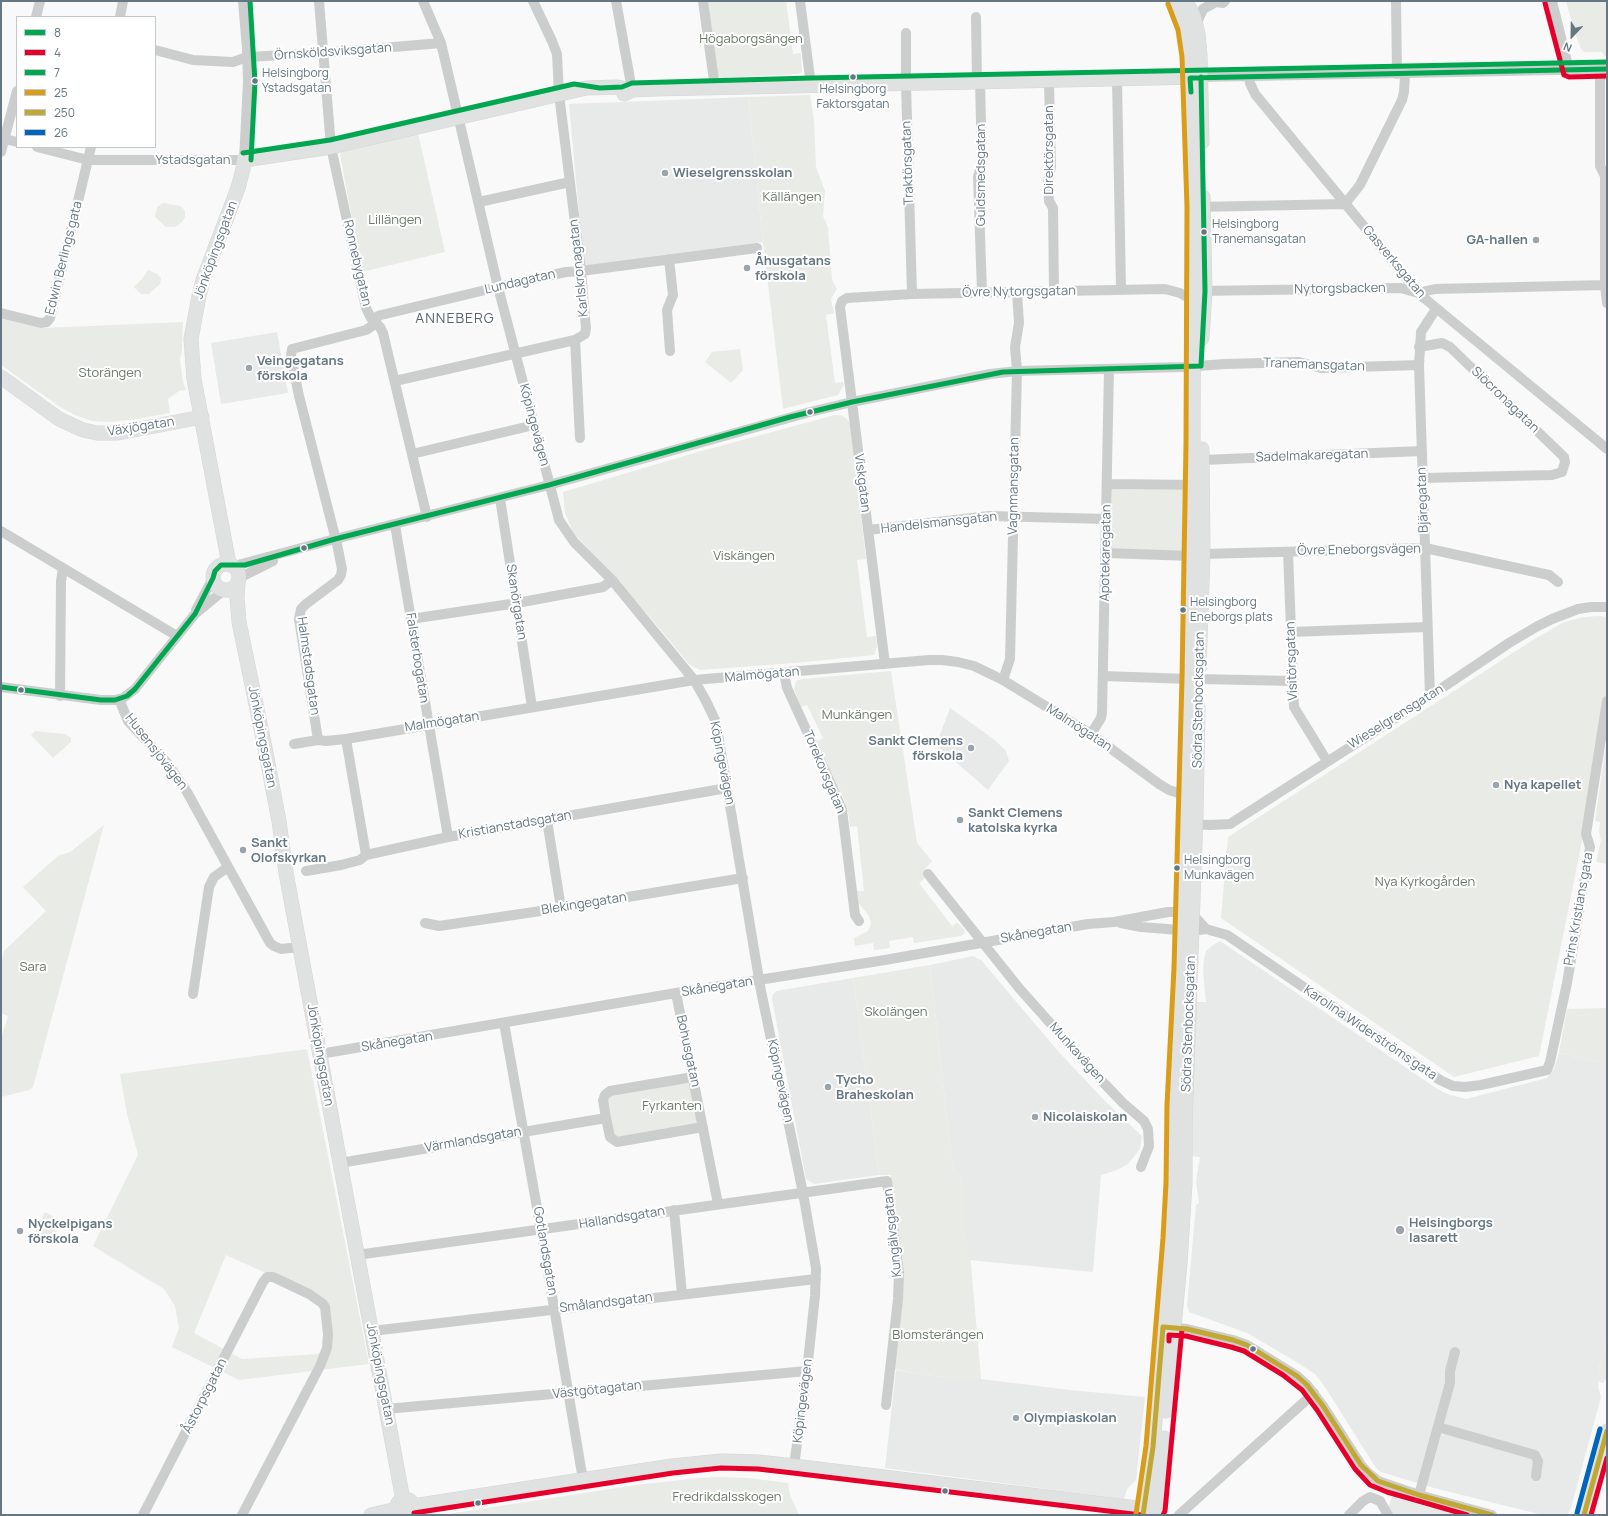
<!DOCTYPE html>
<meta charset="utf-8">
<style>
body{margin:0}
#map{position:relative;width:1608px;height:1516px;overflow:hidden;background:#f9f9f9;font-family:Manrope,sans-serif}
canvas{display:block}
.frame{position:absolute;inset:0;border:2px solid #657782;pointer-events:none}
.legend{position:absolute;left:16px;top:16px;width:140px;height:132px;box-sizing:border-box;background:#fff;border:1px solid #c1c9cd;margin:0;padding:5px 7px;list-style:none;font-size:12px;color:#657782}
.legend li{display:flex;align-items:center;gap:8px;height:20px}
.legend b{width:20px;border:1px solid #c1c9cd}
.north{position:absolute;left:1552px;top:16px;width:40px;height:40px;-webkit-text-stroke:3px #fff;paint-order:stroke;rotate:202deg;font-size:11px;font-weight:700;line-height:16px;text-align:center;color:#657782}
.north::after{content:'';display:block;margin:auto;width:14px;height:18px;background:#657782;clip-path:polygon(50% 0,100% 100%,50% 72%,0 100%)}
</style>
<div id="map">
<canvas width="1608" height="1516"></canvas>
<div class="frame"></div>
<ul class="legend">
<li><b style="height:5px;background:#00a650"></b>8</li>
<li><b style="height:5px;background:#e4002b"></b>4</li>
<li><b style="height:5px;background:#00a650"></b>7</li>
<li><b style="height:5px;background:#da9d1a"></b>25</li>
<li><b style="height:5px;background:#c1a834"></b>250</li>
<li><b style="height:5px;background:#0065bd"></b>26</li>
</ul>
<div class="north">N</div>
</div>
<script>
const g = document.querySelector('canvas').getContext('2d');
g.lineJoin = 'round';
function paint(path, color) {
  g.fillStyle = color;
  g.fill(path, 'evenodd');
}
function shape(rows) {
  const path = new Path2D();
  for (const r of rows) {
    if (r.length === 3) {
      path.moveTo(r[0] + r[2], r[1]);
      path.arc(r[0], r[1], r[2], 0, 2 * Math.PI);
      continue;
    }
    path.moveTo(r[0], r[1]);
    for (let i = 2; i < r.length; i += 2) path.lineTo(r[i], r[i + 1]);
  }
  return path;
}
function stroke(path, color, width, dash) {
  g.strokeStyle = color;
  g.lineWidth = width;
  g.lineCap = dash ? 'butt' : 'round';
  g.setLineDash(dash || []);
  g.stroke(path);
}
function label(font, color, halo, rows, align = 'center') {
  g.font = font + ' Manrope,sans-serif';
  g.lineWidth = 4;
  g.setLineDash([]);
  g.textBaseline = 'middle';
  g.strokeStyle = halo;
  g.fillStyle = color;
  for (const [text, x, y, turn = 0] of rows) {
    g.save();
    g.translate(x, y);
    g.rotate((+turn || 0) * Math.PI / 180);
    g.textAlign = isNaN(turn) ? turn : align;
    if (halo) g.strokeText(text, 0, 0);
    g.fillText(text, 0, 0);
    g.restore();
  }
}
paint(shape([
 [748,97,763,242,584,267,569,104],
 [277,332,288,393,221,404,211,343],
 [950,708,995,740,1006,751,1009,761,988,790,936,745],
 [1220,941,1436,1088,1447,1094,1466,1099,1547,1078,1554,1069,1559,1053,1603,1063,1607,1061,1607,1255,1606,1260,1607,1263,1607,1329,1599,1370,1599,1377,1598,1387,1601,1397,1571,1508,1567,1515,1543,1515,1434,1488,1381,1472,1376,1468,1323,1384,1315,1374,1295,1361,1247,1333,1189,1312,1187,1305,1196,1205,1199,1203,1196,1181,1200,1157,1190,1156,1196,1002,1206,1002,1203,973,1204,959,1206,951,1213,945],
 [973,956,981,960,1057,1050,1104,1100,1142,1136,1140,1149,1128,1164,1117,1170,1101,1175,1093,1272,969,1260,963,1224,963,1183,960,1176,955,1171,951,1154,930,965],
 [853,978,879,1175,814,1184,806,1179,772,999,773,994,776,991],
 [896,1370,918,1374,956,1379,981,1379,1070,1390,1145,1397,1136,1480,1127,1489,1124,1499,885,1468],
 [1392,1497,1456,1515,1392,1515,1388,1508]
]), '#e8e9e9');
paint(shape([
 [706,1,786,1,793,54,801,53,802,72,798,74,723,78,717,76],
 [1566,1,1607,1,1607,56,1604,56,1602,52,1584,52,1581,49,1573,27],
 [810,95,814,120,816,167,825,191,823,216,828,227,832,280,837,289,831,299,834,313,826,315,835,383,843,382,844,385,838,395,783,409,763,242,748,97],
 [418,133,445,252,362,272,340,154,342,150],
 [163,203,181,206,185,211,185,217,182,222,175,227,166,227,155,217,157,207],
 [148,270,157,274,161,278,160,284,149,294,141,294,134,287,142,279],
 [1,317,43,328,183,322,182,351,180,359,183,382,186,390,179,391,168,399,170,413,138,419,108,422,92,421,75,415,60,407,1,365],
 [740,349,743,370,731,383,705,362,712,352],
 [835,415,841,415,847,419,850,423,866,559,857,560,867,637,876,636,877,647,874,655,795,663,700,670,689,664,650,617,573,532,565,513,563,492,698,452],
 [1111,489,1183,490,1182,552,1110,550],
 [1599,616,1607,617,1607,688,1582,841,1539,1056,1454,1077,1221,918,1228,837,1533,640,1564,622,1584,617],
 [891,671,917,843,932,861,925,869,924,879,919,883,952,926,957,922,965,931,964,934,961,936,914,943,913,937,889,941,890,948,876,950,874,950,873,943,855,946,854,938,868,931,871,924,869,916,857,901,857,891,864,891,857,826,850,827,848,812,843,797,817,741,823,738,807,705,801,707,794,689,796,681,802,679],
 [35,731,65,734,71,738,71,742,53,758,31,735],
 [1607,738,1607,864,1596,862,1601,840,1599,832,1600,822,1595,821],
 [104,825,33,1087,29,1090,1,1097,1,1039,8,1016,1,1013,1,964,4,951,46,911,23,887,58,856,70,852],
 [930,965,951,1154,955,1171,960,1176,963,1183,963,1224,971,1264,981,1379,956,1379,918,1374,894,1369,903,1292,891,1175,879,1175,853,978],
 [1607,1008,1607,1061,1603,1063,1559,1053,1567,1009],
 [307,1049,369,1364,239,1380,172,1347,179,1328,175,1306,164,1289,93,1246,138,1155,127,1114,120,1074],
 [226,1255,326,1300,332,1333,332,1348,317,1354,242,1359,194,1333],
 [685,1081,691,1085,699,1120,695,1125,619,1138,613,1136,607,1102,611,1095],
 [45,1212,62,1221,53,1238,50,1240,35,1232],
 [1607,1329,1607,1378,1603,1383,1599,1382,1599,1370],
 [718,1477,748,1478,788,1483,790,1495,799,1515,442,1515,636,1485,699,1478]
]), '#e8ebe6');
const secondary = shape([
 [1186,1,1194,17,1198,34,1200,55,1202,142],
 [624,94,632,90,654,89,1199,77],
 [1202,338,1205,291,1203,197],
 [1,377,59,419,83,430,97,433,118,433,202,417],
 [226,577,13],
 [229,564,194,379,191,339,199,296,203,280,238,188,243,169,244,160,331,147,586,88,617,87,632,90],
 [238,583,237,597,239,622,265,748,279,821,286,873,403,1500],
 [1199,668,1203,554,1202,449],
 [1166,1411,1180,1263,1185,1183,1185,1125,1196,814,1198,707],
 [405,1507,8],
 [413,1506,672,1466,721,1461,758,1462,794,1466,1153,1510],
 [371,1515,397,1509],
 [1143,1515,1153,1447,1165,1290,1170,1239,1173,1183,1174,1105,1181,968,1189,679,1193,444,1194,207,1189,56,1185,28,1174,1],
 [1157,1515,1164,1438],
 [1584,1515,1607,1431]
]);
stroke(secondary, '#d5d6d6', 15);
stroke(shape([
 [319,1,331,147,366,308,371,318,380,327,383,333,427,517],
 [423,1,441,43,498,287,559,520,574,542,612,580,694,680,705,699,716,722,761,991,803,1193,816,1268,815,1296,807,1371,794,1466],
 [533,1,552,41,557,54,559,94,581,271,586,328,585,334,575,340,580,438],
 [616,1,632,90],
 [703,1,715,88],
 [800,1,811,85],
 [1209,1,1223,3,1225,1],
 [1396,1,1397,74],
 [1552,1,1569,70],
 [36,17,40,1],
 [120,17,123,1],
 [976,17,977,82],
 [1196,25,1203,9,1214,3],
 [906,33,906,84,912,294],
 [155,50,193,60,233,62,247,57,322,53,441,43],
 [1600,70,1600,166,1605,176,1605,285,1607,303],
 [1201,77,1607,69],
 [1249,77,1250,83,1255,94,1390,258,1418,293,1607,449],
 [1117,80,1121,289],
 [1049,81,1051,167,1048,182,1049,201,1053,208,1054,291],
 [980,82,982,162,978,177,982,292],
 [5,139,17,142],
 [37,147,88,160,244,160,248,82,247,48,243,1],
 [1,152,17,91],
 [479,202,570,182],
 [1345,204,1360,185,1402,100,1404,92,1405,74],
 [1197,207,1345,204],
 [669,259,673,295,667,310,670,351],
 [1198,291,1401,288,1418,293,1435,289,1605,285],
 [1,313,41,323,47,322,50,318,91,147],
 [1419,347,1442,343,1450,347,1564,457,1565,462,1562,472,1552,475,1423,478],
 [395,381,575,340],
 [412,454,534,425],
 [1202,460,1422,451],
 [1108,484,1199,485],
 [500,498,532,707],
 [395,525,448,837],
 [868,530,989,516,1107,519],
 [1,531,177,636],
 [1288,552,1294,707,1327,761],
 [1106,553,1191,556],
 [1203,554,1425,548,1549,575,1558,582],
 [234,566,335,539,549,485,810,412,852,402,990,374,1017,371,1184,367,1225,364,1299,362,1321,368,1419,365],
 [239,578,273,561],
 [196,610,213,578],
 [411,619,517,603,603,587,612,580],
 [1291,632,1427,627],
 [885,664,840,307,842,301,847,298,912,294,1165,289,1180,293,1194,301],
 [784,673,787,688,832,786,842,810,855,915,859,921],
 [1103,676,1189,679],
 [1199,679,1293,681],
 [1003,680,1010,659,1017,371,1015,347,1019,323,1017,292],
 [1,687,101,700,115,700,123,698,135,689,195,614,223,591],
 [60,696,61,581,63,568],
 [1430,696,1419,365,1421,332,1436,309],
 [119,699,128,721,168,764,187,792,270,943,274,946,281,949,300,947],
 [1091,734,1101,718,1102,713,1109,369],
 [346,739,366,855],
 [318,740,299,619,301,609,306,604,338,580,341,575,342,569,337,544,299,396,291,356,292,349,366,330,372,326,378,316,381,315,498,287,566,272,581,271,757,248],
 [294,744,318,740,326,741,346,739,694,680,929,660,942,660,958,662,974,666,1003,680,1091,734,1159,784,1169,790,1191,797],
 [547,820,561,908],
 [1189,824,1210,825,1230,824,1430,696,1509,643,1536,627,1552,619,1578,609,1591,607,1607,607],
 [306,871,341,865,360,860,366,855,448,837,727,788],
 [928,874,1019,988,1098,1077,1123,1103,1144,1121,1148,1129,1149,1146,1141,1167],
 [425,923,439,926,561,908,743,878],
 [1121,923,1141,927,1192,931,1206,929,1227,935,1440,1080,1453,1086,1465,1087,1481,1085,1547,1070,1550,1062,1567,983,1590,847,1586,834,1607,701],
 [676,993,718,1204],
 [193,994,209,887,214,877,228,867],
 [504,1023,541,1230,583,1480],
 [320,1054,676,993,885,960,1088,924,1114,922,1168,912,1183,912,1193,915,1206,929],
 [693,1077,610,1091,605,1095,603,1100,606,1118,610,1137,617,1142,703,1127],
 [340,1163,606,1118],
 [674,1210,682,1294],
 [357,1255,887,1181,899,1273,898,1299,886,1405],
 [1169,1327,1187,1329,1233,1340,1247,1345,1297,1376,1307,1385,1323,1406,1361,1465,1368,1473,1378,1481,1419,1495,1492,1515],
 [372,1331,816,1279],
 [386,1409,807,1371],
 [1438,1427,1535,1455,1538,1461,1536,1476],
 [1419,1495,1450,1383,1450,1371,1455,1352],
 [143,1515,263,1282,267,1277,273,1277,309,1294,322,1303,325,1307,328,1334,327,1348,320,1366,242,1515],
 [1179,1515,1314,1393],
 [1349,1515,1363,1501,1370,1497,1380,1501,1388,1515]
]), '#cccece', 10);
stroke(secondary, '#e0e1e1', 14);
stroke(shape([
 [1191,92,1190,78,1607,69],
 [1,687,101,700,115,700,127,696,135,689,195,614,213,578,215,571,221,565,245,565,335,539,549,485,790,417,852,402,1003,372,1201,366,1205,291,1201,77]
]), '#00a650', 5);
stroke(shape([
 [1545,3,1564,75,1569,77,1607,76],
 [1169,1341,1169,1335,1186,1336,1231,1347,1244,1351,1283,1375,1302,1390,1317,1410,1355,1469,1370,1485,1387,1492,1467,1515],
 [414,1513,673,1473,721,1468,758,1469,793,1473,1141,1515],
 [1163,1515,1165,1511,1182,1329],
 [1591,1515,1607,1458]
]), '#e4002b', 5);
stroke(shape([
 [250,1,255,82,251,160],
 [243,153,330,140,574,84,600,88,622,87,632,83,811,78,1607,62]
]), '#00a650', 5);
stroke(shape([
 [1136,1514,1146,1446,1163,1238,1166,1183,1167,1105,1174,968,1182,679,1186,444,1187,207,1182,57,1178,30,1168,4]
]), '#da9d1a', 5);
stroke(shape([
 [1163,1327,1187,1329,1233,1340,1247,1345,1297,1376,1307,1385,1323,1406,1361,1465,1378,1481,1419,1495,1492,1515],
 [1143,1515,1153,1447,1163,1327],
 [1584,1515,1607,1431]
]), '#c1a834', 5);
stroke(shape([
 [1577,1513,1600,1429]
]), '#0065bd', 5);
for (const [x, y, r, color] of [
 [853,77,3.5,"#657782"],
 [255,81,3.5,"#657782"],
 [665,173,4,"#99a4ac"],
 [1204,232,3.5,"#657782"],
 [1536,240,4,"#99a4ac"],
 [747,268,4,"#99a4ac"],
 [249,368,4,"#99a4ac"],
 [810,412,3.5,"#657782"],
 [304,548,3.5,"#657782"],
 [1183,610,3.5,"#657782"],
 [21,690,3.5,"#657782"],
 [971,748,4,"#99a4ac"],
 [1496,785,4,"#99a4ac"],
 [960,820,4,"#99a4ac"],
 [243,850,4,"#99a4ac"],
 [1177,868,3.5,"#657782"],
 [828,1087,4,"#99a4ac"],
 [1035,1117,4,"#99a4ac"],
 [1400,1230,5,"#99a4ac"],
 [20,1231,4,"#99a4ac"],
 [1253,1349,3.5,"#657782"],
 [1016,1418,4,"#99a4ac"],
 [945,1491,3.5,"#657782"],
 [478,1503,3.5,"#657782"]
]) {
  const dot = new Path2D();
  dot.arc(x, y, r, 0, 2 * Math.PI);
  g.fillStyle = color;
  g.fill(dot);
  stroke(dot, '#fff', 1.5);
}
label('12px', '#657782', '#fff', [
 ["Helsingborg",262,74],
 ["Ystadsgatan",262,89],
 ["Helsingborg",853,90,"center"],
 ["Faktorsgatan",853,105,"center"],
 ["Helsingborg",1212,225],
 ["Tranemansgatan",1212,240],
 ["Helsingborg",1190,603],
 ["Eneborgs plats",1190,618],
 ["Helsingborg",1184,861],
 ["Munkavägen",1184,876]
], 'left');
label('13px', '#697a64', '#fff', [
 ["Högaborgsängen",751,39],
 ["Källängen",792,197],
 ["Lillängen",395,220],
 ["Storängen",110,373],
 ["Viskängen",744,556],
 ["Munkängen",857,715],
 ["Nya Kyrkogården",1425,882],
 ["Sara",33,967],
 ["Skolängen",896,1012],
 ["Fyrkanten",672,1106],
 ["Blomsterängen",938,1335],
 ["Fredrikdalsskogen",727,1497]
]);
label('13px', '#657782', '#fff', [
 ["Örnsköldsviksgatan",333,52,-4],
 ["Direktörsgatan",1049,150,-90],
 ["Ystadsgatan",193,160],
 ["Traktörsgatan",908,163,-92],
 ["Guldsmedsgatan",981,175,-90],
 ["Jönköpingsgatan",216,250,-70],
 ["Edwin Berlings gata",64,258,-76],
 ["Gasverksgatan",1394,262,50],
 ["Ronnebygatan",357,263,77],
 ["Karlskronagatan",579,268,-96],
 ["Lundagatan",520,282,-13],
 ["Nytorgsbacken",1340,289,-1],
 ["Övre Nytorgsgatan",1019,292,-1],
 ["Tranemansgatan",1314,365,2],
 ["Siöcronagatan",1505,400,44],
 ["Köpingevägen",534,425,75],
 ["Växjögatan",141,427,-9],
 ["Sadelmakaregatan",1312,456,-2],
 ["Viskgatan",862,483,83],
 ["Vagnmansgatan",1014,486,-89],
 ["Bjäregatan",1423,500,-92],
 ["Handelsmansgatan",939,523,-6],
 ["Övre Eneborgsvägen",1359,550,-1],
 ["Apotekaregatan",1106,553,-89],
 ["Skanörgatan",516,602,81],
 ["Falsterbogatan",417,658,81],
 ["Visitörsgatan",1292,661,-92],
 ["Halmstadsgatan",308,666,82],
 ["Malmögatan",762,675,-5],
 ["Södra Stenbocksgatan",1199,700,-89],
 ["Wieselgrensgatan",1396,717,-32],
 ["Malmögatan",442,722,-9],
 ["Malmögatan",1079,728,33],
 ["Jönköpingsgatan",262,737,79],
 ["Husensjövägen",156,752,52],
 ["Köpingevägen",722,763,79],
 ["Torekovsgatan",824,772,67],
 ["Kristianstadsgatan",515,825,-10],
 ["Blekingegatan",584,904,-9],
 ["Prins Kristians gata",1579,909,-80],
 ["Skånegatan",1036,933,-10],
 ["Skånegatan",717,987,-9],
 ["Södra Stenbocksgatan",1189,1024,-88],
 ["Karolina Widerströms gata",1370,1033,34],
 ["Skånegatan",397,1042,-9],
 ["Bohusgatan",688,1051,78],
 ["Munkavägen",1077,1053,48],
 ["Jönköpingsgatan",320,1055,80],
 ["Köpingevägen",780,1081,78],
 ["Värmlandsgatan",473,1140,-10],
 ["Hallandsgatan",622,1218,-9],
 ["Kungälvsgatan",893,1233,-96],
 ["Gotlandsgatan",545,1251,80],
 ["Smålandsgatan",606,1303,-7],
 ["Jönköpingsgatan",380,1374,79],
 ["Västgötagatan",597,1390,-6],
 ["Åstorpsgatan",205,1396,-63],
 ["Köpingevägen",803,1401,-83]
]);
label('bold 13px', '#657782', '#fff', [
 ["Wieselgrensskolan",673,173],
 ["GA-hallen",1528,240,"right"],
 ["Åhusgatans",755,261],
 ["förskola",755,276],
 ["Veingegatans",257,361],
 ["förskola",257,376],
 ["Sankt Clemens",963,741,"right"],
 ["förskola",963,756,"right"],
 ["Nya kapellet",1504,785],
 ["Sankt Clemens",968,813],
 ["katolska kyrka",968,828],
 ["Sankt",251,843],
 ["Olofskyrkan",251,858],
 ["Tycho",836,1080],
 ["Braheskolan",836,1095],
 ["Nicolaiskolan",1043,1117],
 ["Helsingborgs",1409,1223],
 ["lasarett",1409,1238],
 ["Nyckelpigans",28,1224],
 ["förskola",28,1239],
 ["Olympiaskolan",1024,1418]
], 'left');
g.letterSpacing = '1px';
label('14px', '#57656d', '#fff', [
 ["ANNEBERG",455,319]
]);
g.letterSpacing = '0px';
</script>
